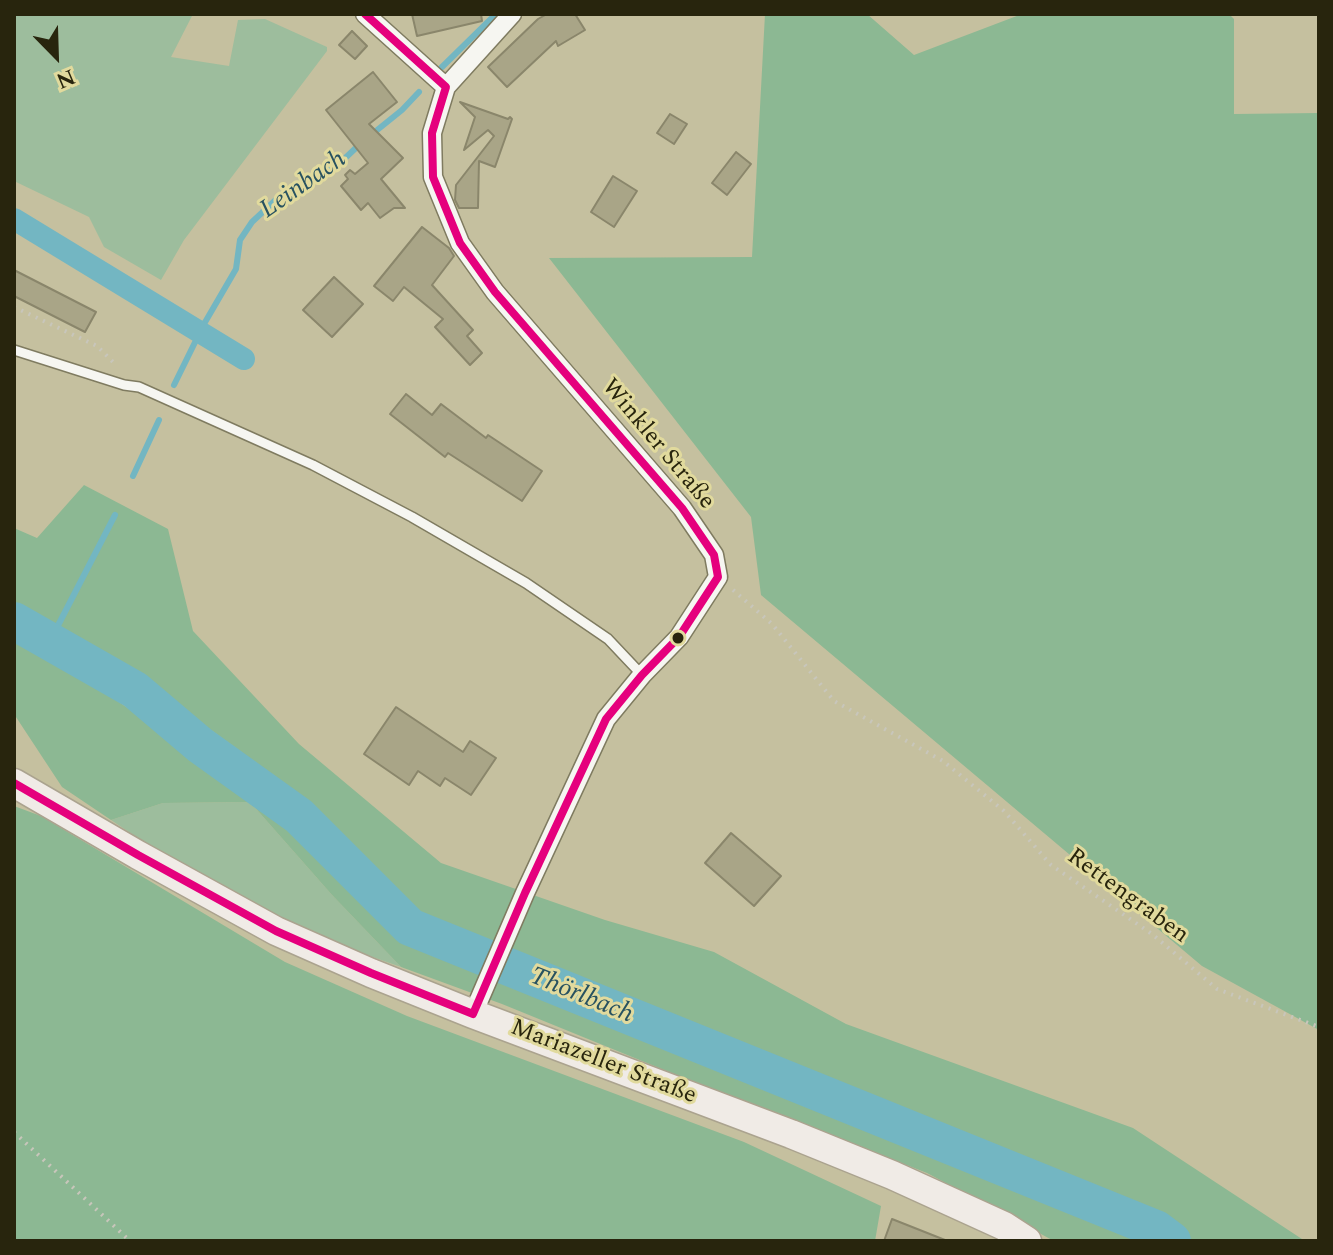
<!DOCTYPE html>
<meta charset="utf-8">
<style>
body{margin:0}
#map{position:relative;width:1333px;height:1255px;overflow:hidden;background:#c5c09f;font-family:Spectral,serif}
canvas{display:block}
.frame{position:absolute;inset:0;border:16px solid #28250d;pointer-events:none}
.north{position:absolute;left:16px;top:16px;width:80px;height:80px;-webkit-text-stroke:6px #e1da9d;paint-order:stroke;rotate:157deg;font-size:22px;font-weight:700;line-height:32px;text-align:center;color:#28250d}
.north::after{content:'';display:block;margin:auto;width:28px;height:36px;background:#28250d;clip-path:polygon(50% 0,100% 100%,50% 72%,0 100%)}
</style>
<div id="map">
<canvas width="1333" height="1255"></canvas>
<div class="frame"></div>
<div class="north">N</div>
</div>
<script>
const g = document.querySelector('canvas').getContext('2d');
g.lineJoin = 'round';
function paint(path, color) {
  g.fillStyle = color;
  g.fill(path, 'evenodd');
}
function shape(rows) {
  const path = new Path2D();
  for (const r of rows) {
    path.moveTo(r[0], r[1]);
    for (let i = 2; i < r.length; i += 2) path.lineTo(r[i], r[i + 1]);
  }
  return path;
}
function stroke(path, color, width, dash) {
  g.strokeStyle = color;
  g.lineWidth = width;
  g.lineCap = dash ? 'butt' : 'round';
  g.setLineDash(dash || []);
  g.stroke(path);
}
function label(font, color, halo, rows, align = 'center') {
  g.font = font + ' Spectral,serif';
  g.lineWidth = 6;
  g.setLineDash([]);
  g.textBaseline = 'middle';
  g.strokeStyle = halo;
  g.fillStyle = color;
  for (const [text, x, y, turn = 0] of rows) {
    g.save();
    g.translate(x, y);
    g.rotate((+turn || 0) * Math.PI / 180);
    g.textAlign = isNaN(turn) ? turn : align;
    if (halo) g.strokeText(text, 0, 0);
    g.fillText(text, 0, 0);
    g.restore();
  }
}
paint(shape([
 [14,14,193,14,171,57,229,66,238,20,265,19,327,47,327,51,184,240,161,280,104,247,89,217,14,181],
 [250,802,332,895,401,967,304,933,193,875,111,820,163,803]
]), '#9dbd9d');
paint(shape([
 [765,14,867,14,914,55,1022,14,1229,14,1234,19,1234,114,1319,113,1319,1030,1202,966,761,595,751,517,549,258,752,257],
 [84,485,168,529,193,631,299,744,441,863,605,920,714,952,846,1024,1133,1128,1305,1241,1195,1241,1089,1186,529,960,411,914,305,798,139,678,14,604,14,528,37,538],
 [14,641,79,675,247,789,407,935,533,989,1110,1225,1140,1241,1054,1241,927,1173,701,1085,502,1004,401,967,332,895,250,802,163,803,111,820,62,787,14,714],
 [14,806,41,816,285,962,407,1016,744,1142,881,1206,875,1241,14,1241]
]), '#8cb893');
stroke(shape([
 [442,67,496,14],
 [371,135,402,110,419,92],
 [174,385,204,324,236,269,240,240,252,222,282,194,340,163,360,144],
 [133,476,159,420],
 [50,641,115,515]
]), '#73b6c2', 6);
stroke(shape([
 [14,219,244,359]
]), '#73b6c2', 22);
stroke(shape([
 [14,621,135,690,200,745,299,816,410,927,1156,1229,1172,1241]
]), '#73b6c2', 38);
const building = shape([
 [412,14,481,14,482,21,417,36,412,14],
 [547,14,575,14,585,30,558,46,556,41,507,87,488,67,538,19,547,14],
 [352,31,367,46,355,59,339,45,352,31],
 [373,72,397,102,369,124,403,158,381,179,405,208,394,208,380,218,368,203,361,210,341,186,348,179,345,175,350,170,355,174,368,163,326,110,373,72],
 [460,102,508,119,510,117,512,119,495,167,479,161,478,208,459,208,455,200,456,185,494,136,488,130,464,150,475,117,460,102],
 [670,114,687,124,674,144,657,133,670,114],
 [736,152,751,164,727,195,712,183,736,152],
 [613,176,637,191,614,227,591,212,613,176],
 [422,227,449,248,454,256,432,285,473,330,467,336,482,353,470,365,435,327,443,319,404,287,393,301,374,286,422,227],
 [14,270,96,312,85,332,14,296,14,270],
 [334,277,363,304,332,337,303,310,334,277],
 [406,394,432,415,441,404,486,438,488,435,542,471,522,501,448,453,445,457,390,414,406,394],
 [396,707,463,752,470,741,496,758,471,795,445,778,440,786,418,771,409,785,364,754,396,707],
 [731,833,781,876,754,906,705,863,731,833],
 [892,1219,945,1240,945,1241,884,1241,892,1219]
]);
paint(building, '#a9a587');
stroke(building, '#8a866b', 2);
const service = shape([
 [14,350,124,385,139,387,313,465,412,517,526,583,608,639,642,675]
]);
const minor = shape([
 [365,14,446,87,432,133,433,177,460,243,495,292,682,508,714,555,718,577,679,637,642,675,606,719,525,893,473,1014],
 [446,87,512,14]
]);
const primary = shape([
 [14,783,138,855,276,931,371,973,473,1014,791,1134,892,1175,1004,1226,1027,1241]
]);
stroke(service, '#7f7b60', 12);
stroke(minor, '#7f7b60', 21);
stroke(primary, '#aba38f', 31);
stroke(shape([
 [14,307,97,346,117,366],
 [733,590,772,624,834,701,943,761,1004,811,1051,865,1152,934,1217,989,1319,1027],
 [14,1132,130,1241]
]), '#c8c6bb', 4, [2, 6]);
stroke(service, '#f6f6f1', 9);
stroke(minor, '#f6f6f1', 18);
stroke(primary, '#f0ebe6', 28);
stroke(shape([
 [365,14,446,87,432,133,433,177,460,243,495,292,682,508,714,555,718,577,679,637,642,675,606,719,525,893,473,1014],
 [14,783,138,855,276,931,371,973,473,1014]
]), '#e5007d', 8);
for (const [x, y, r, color] of [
 [678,638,7,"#28250d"]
]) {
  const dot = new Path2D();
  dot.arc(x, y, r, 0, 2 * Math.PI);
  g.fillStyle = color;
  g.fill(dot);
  stroke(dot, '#e1da9d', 3);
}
label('24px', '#28250d', '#e1da9d', [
 ["Winkler Straße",657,445,50],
 ["Rettengraben",1127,897,36],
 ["Mariazeller Straße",603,1063,21]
]);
label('italic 26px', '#285260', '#e1da9d', [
 ["Leinbach",304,186,-35],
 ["Thörlbach",581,997,22]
]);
</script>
